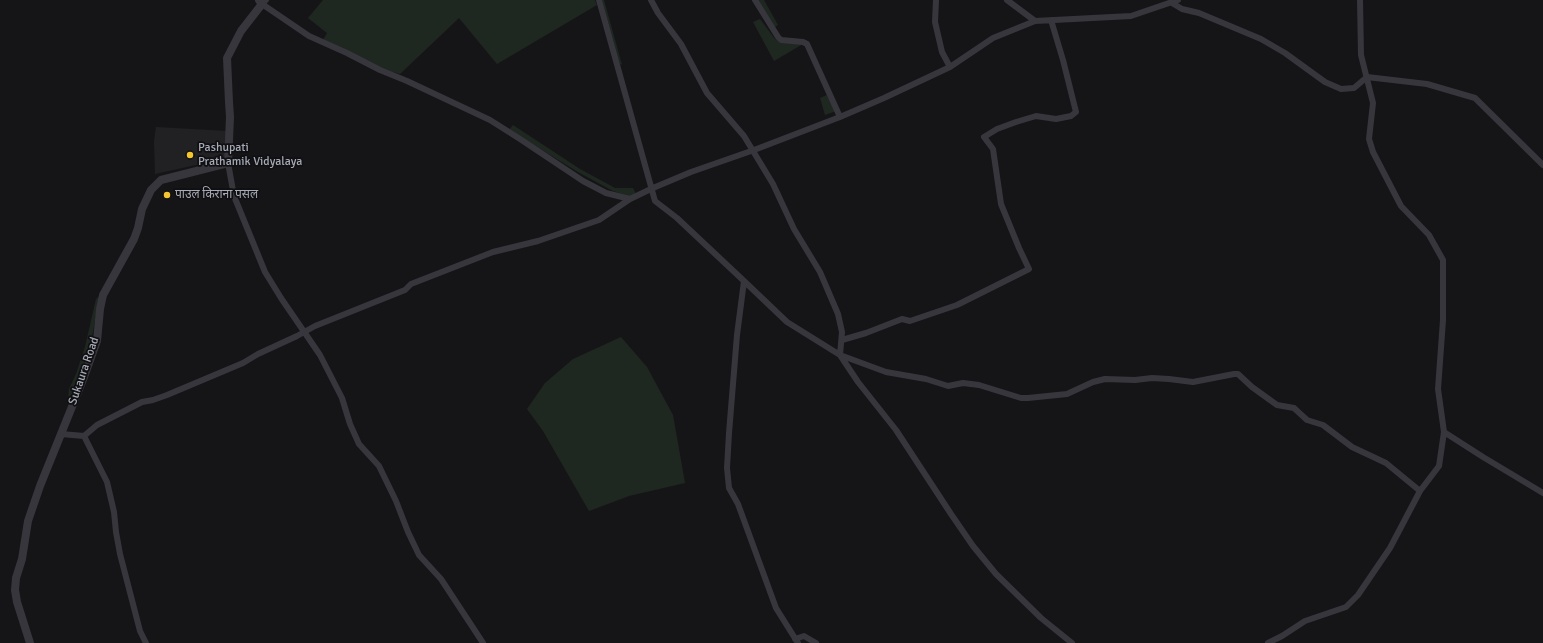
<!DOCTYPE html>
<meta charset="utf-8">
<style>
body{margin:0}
canvas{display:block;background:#151517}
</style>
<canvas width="1543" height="643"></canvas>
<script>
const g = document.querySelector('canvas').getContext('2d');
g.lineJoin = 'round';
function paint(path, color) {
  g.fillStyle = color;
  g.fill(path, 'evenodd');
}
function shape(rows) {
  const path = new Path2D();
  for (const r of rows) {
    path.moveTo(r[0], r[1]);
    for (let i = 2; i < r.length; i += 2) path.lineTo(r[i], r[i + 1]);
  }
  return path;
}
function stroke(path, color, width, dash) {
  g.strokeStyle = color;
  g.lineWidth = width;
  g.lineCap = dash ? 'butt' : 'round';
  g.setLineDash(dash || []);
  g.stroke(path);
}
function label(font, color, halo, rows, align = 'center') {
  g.font = font + ' Signika,"Noto Sans Devanagari",sans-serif';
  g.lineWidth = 3.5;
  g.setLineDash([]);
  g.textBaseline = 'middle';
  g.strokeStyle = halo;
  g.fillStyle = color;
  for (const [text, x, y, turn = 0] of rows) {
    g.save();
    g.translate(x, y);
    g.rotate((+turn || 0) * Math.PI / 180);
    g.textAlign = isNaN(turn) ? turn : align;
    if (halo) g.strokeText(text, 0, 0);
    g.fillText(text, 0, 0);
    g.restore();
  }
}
paint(shape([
 [156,127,227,131,227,151,223,159,155,174,154,141]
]), '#212124');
paint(shape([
 [323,0,595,0,597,5,497,64,459,18,400,74,382,69,323,40,327,33,308,18],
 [602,0,604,0,622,65,620,64],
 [757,0,764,0,778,25,775,27],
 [760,19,775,39,780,42,803,44,774,61,753,22],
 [827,95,836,111,825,115,820,98],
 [513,125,580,169,615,188,633,188,636,194,631,197,613,191,578,172,509,130],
 [99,296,93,332,85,362,76,387,68,400,69,389,76,374,85,347,96,299],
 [621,337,647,367,673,415,685,483,629,496,589,511,543,431,527,409,545,383,573,359]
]), '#1f2721');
stroke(shape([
 [266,0,262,4,309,36,347,53,380,70,407,81,490,120,520,139,583,181,606,193,630,199],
 [599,0,655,201,677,218,744,281,737,335,729,433,727,468,729,488,738,504,776,608,798,643],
 [651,0,658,13,681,44,707,93,744,136,773,184,794,229,820,272,838,314,842,332,840,355,858,382,896,430,951,514,973,546,996,574,1041,618,1072,643],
 [755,0,778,37,781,40,803,42,807,44,840,117],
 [936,0,935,22,942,52,950,67],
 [1007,0,1035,21],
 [1360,0,1361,55,1373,103,1369,139,1373,152,1401,206,1429,235,1443,260,1443,320,1438,389,1444,432,1483,457,1543,493],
 [1172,3,1182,9,1199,13,1261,39,1285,53,1325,82,1341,89,1354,88,1367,77,1427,84,1475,98,1543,165],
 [228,163,234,196,265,272,281,298,320,355,342,398,350,424,359,444,379,466,396,501,408,532,419,555,441,579,483,643],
 [744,281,787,322,840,355,886,372,926,379,948,386,963,383,979,385,1021,398,1028,398,1067,394,1093,382,1105,379,1135,380,1152,378,1169,379,1193,382,1234,374,1238,374,1252,387,1277,405,1294,408,1307,420,1323,425,1352,447,1386,463,1420,491],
 [842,340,866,333,902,319,910,321,957,305,1029,269,1019,248,1001,204,993,149,984,137,997,129,1016,122,1036,116,1056,119,1071,116,1076,112,1063,60,1051,20],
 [61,434,84,436,97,425,142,402,153,400,167,395,243,363,258,354,297,336,315,326,405,290,411,284,493,252,538,241,599,220,630,199,653,188,691,172,754,150,840,117,884,98,950,67,993,38,1035,21,1131,16,1178,0],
 [84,436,107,482,114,512,116,532,120,554,140,631,146,643],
 [795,639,804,636,816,643],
 [1268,643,1282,636,1305,621,1346,607,1358,595,1390,548,1420,491,1439,466,1444,432]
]), '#36363c', 6);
stroke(shape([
 [30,643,17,602,15,590,16,578,22,559,28,521,40,486,84,377,97,341,100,309,103,295,134,239,138,228,142,209,151,190,161,180,228,163,230,117,229,102,227,58,241,31,262,4,259,0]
]), '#36363c', 8);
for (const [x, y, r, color] of [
 [190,155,4,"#f4c530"],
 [167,195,4,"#f4c530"]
]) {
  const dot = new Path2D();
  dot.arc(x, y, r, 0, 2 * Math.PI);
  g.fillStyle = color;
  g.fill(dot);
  stroke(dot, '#101012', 1.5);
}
label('12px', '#a7aab7', '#101012', [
 ["Pashupati",198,148],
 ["Prathamik Vidyalaya",198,162],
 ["पाउल किराना पसल",175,195]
], 'left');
label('12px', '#a7aab7', '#101012', [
 ["Sukaura Road",84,371,-71]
]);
</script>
